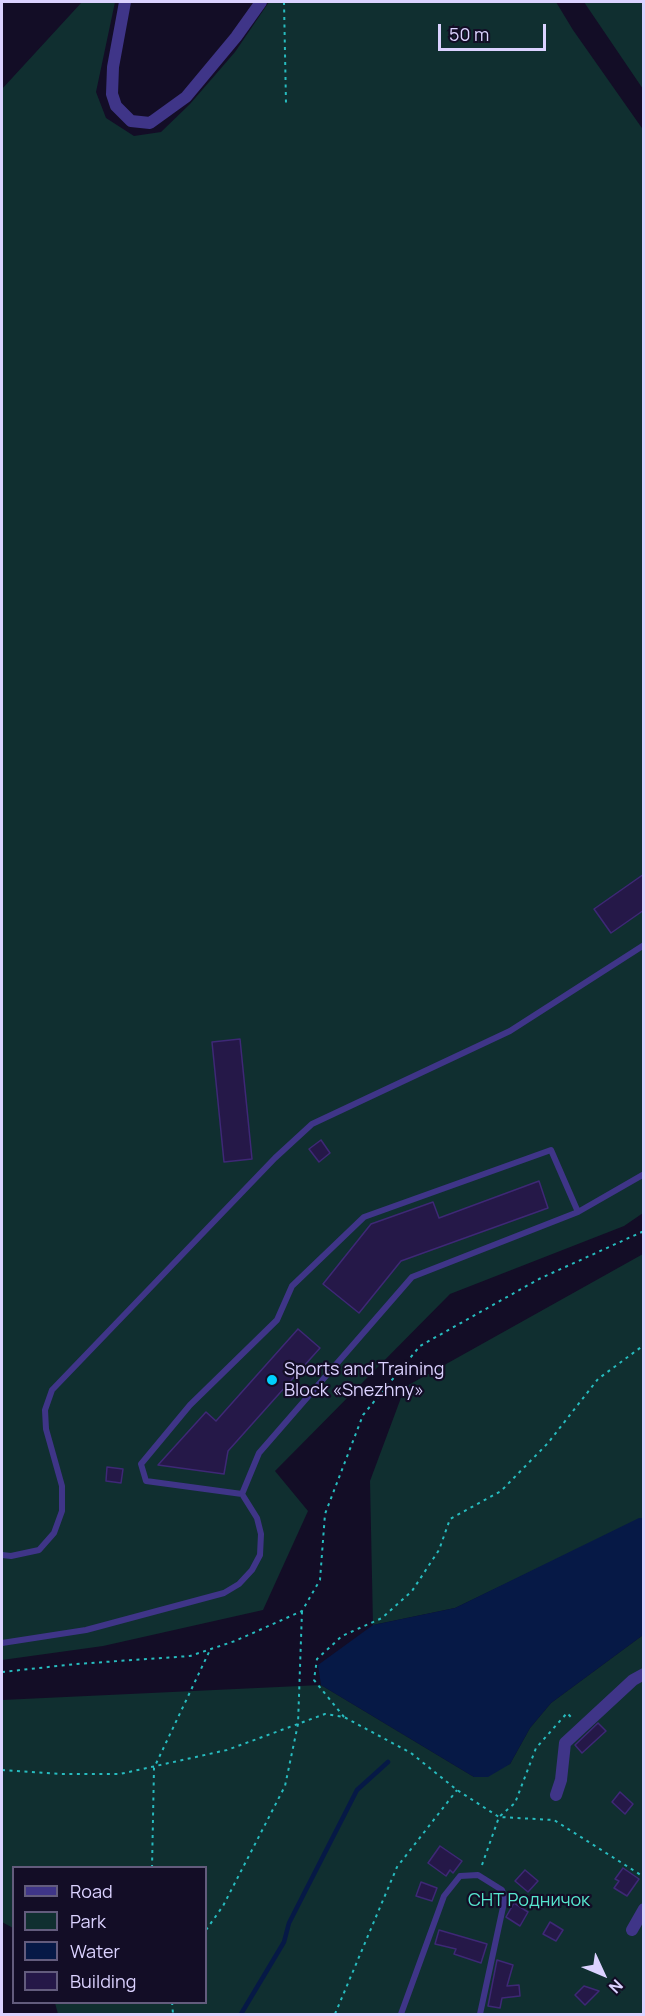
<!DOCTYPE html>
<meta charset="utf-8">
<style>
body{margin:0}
#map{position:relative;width:645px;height:2016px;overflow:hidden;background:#130d26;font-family:Manrope,sans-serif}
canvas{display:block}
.frame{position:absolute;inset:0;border:3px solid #dbd2ff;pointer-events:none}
.legend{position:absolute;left:12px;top:1866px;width:195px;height:138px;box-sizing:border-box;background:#130d26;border:2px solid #635c7d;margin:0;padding:8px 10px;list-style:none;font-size:18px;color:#dbd2ff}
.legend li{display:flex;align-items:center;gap:12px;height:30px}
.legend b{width:30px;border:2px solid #635c7d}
.north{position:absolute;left:573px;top:1944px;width:60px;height:60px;-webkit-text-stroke:4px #130d26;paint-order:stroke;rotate:134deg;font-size:16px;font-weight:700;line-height:24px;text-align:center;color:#dbd2ff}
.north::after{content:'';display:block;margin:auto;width:21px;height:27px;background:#dbd2ff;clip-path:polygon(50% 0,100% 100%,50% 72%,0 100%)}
.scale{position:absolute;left:438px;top:24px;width:108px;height:27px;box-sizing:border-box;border:3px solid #dbd2ff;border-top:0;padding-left:8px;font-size:18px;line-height:21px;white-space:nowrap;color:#dbd2ff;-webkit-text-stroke:4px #130d26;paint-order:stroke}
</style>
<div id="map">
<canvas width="645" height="2016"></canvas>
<div class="frame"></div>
<ul class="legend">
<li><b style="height:8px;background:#3f3588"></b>Road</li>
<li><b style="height:16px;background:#102f30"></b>Park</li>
<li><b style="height:16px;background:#061946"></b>Water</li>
<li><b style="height:16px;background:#251848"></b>Building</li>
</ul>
<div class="north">N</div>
<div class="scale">50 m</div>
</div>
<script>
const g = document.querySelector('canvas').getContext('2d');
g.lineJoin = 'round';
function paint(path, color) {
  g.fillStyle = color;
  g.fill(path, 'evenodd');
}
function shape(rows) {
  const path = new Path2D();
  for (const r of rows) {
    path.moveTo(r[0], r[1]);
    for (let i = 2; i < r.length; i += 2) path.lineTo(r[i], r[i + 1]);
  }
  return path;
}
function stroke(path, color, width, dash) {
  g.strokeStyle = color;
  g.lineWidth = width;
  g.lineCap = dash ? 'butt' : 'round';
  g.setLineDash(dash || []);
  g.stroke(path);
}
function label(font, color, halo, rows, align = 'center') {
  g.font = font + ' Manrope,sans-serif';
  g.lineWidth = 4.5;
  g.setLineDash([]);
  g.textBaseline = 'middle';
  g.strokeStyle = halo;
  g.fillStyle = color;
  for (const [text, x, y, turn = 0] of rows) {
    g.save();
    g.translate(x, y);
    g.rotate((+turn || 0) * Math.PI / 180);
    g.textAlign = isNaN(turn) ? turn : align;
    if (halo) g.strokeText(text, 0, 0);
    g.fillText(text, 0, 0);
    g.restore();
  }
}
paint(shape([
 [82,2,115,2,96,92,106,118,134,136,161,132,190,104,235,52,269,2,556,2,573,30,644,131,643,1213,624,1226,450,1294,275,1471,308,1511,263,1610,103,1646,2,1660,2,89],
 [584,2,643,2,643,89],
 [643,1254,643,1518,455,1608,373,1625,370,1481,405,1387],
 [643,1635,643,2014,58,2014,55,2003,206,2002,206,1868,14,1868,13,1928,2,1922,2,1700,321,1685,474,1777,510,1764,530,1728,551,1703]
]), '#102f30');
paint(shape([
 [639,1518,643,1518,643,1635,551,1703,530,1728,510,1764,488,1777,474,1777,321,1685,318,1665,373,1625,455,1608]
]), '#061946');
stroke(shape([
 [241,2014,284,1942,289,1923,357,1790,388,1762]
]), '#061946', 4.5);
const building = shape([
 [644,874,644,910,611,933,594,909,644,874],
 [240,1039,252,1159,224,1162,212,1042,240,1039],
 [321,1140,330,1153,319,1162,309,1149,321,1140],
 [539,1181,548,1208,401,1261,359,1313,323,1284,371,1224,433,1202,439,1218,539,1181],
 [298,1329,320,1348,228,1451,224,1474,158,1465,206,1412,216,1421,298,1329],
 [107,1467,123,1469,121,1483,106,1481,107,1467],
 [598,1723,606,1731,582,1753,575,1745,598,1723],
 [620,1792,633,1804,625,1814,612,1802,620,1792],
 [440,1846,462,1861,453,1873,450,1870,446,1876,428,1863,440,1846],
 [623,1868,639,1879,627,1896,614,1888,619,1881,615,1879,623,1868],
 [525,1870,538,1881,528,1892,515,1881,525,1870],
 [421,1882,437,1888,432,1901,416,1896,421,1882],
 [514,1903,528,1912,520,1926,506,1917,514,1903],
 [550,1922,563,1930,556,1941,543,1934,550,1922],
 [439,1930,487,1944,481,1963,454,1954,456,1949,435,1944,439,1930],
 [497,1960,513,1965,507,1986,519,1985,520,1996,502,1998,500,2008,488,2006,497,1960],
 [584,1986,599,1991,585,2005,575,1995,584,1986]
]);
paint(building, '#251848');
stroke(building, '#3e2876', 1.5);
stroke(shape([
 [284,2,286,103],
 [2,1672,76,1664,190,1656,235,1641,302,1611,320,1580,325,1514,363,1415,420,1346,539,1279,644,1231],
 [344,1717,314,1680,317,1659,342,1636,382,1618,412,1591,439,1550,450,1519,501,1491,548,1443,598,1379,644,1345],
 [2,1770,61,1774,120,1774,227,1750,325,1714,344,1717,411,1753,457,1790,499,1817,554,1820,644,1877],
 [482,1865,499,1817,515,1803,536,1748,567,1713,573,1719],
 [152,1868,154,1768,210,1650],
 [206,1930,223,1906,285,1786,298,1724,302,1611],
 [172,2002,173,2014],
 [335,2014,397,1867,457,1790]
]), '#27bcbf', 2, [3, 4.5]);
stroke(shape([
 [242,1494,146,1481,141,1464,190,1405,277,1320,292,1286,364,1217,551,1150,578,1212],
 [2,1555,11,1556,39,1550,54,1533,62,1511,62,1486,46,1429,45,1410,52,1390,275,1158,312,1124,510,1031,644,945],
 [2,1643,86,1630,224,1593,239,1584,252,1570,260,1555,261,1534,257,1518,242,1494,259,1453,412,1277,578,1212,644,1174],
 [401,2014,444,1896,460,1876,478,1875,502,1890,505,1898,480,2014]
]), '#3f3588', 6);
stroke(shape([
 [125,2,113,67,112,94,116,106,131,121,150,123,186,97,236,37,261,2],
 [556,1795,561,1780,565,1743,633,1680,644,1674],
 [632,1930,644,1909]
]), '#3f3588', 12);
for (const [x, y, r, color] of [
 [272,1380,6,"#00d0fd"]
]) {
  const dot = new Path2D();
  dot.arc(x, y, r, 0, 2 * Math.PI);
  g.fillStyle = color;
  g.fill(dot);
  stroke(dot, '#130d26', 2);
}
label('18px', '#dbd2ff', '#130d26', [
 ["Sports and Training",284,1370],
 ["Block «Snezhny»",284,1391]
], 'left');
label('18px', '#56e7ce', '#130d26', [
 ["СНТ Родничок",529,1901]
]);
</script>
